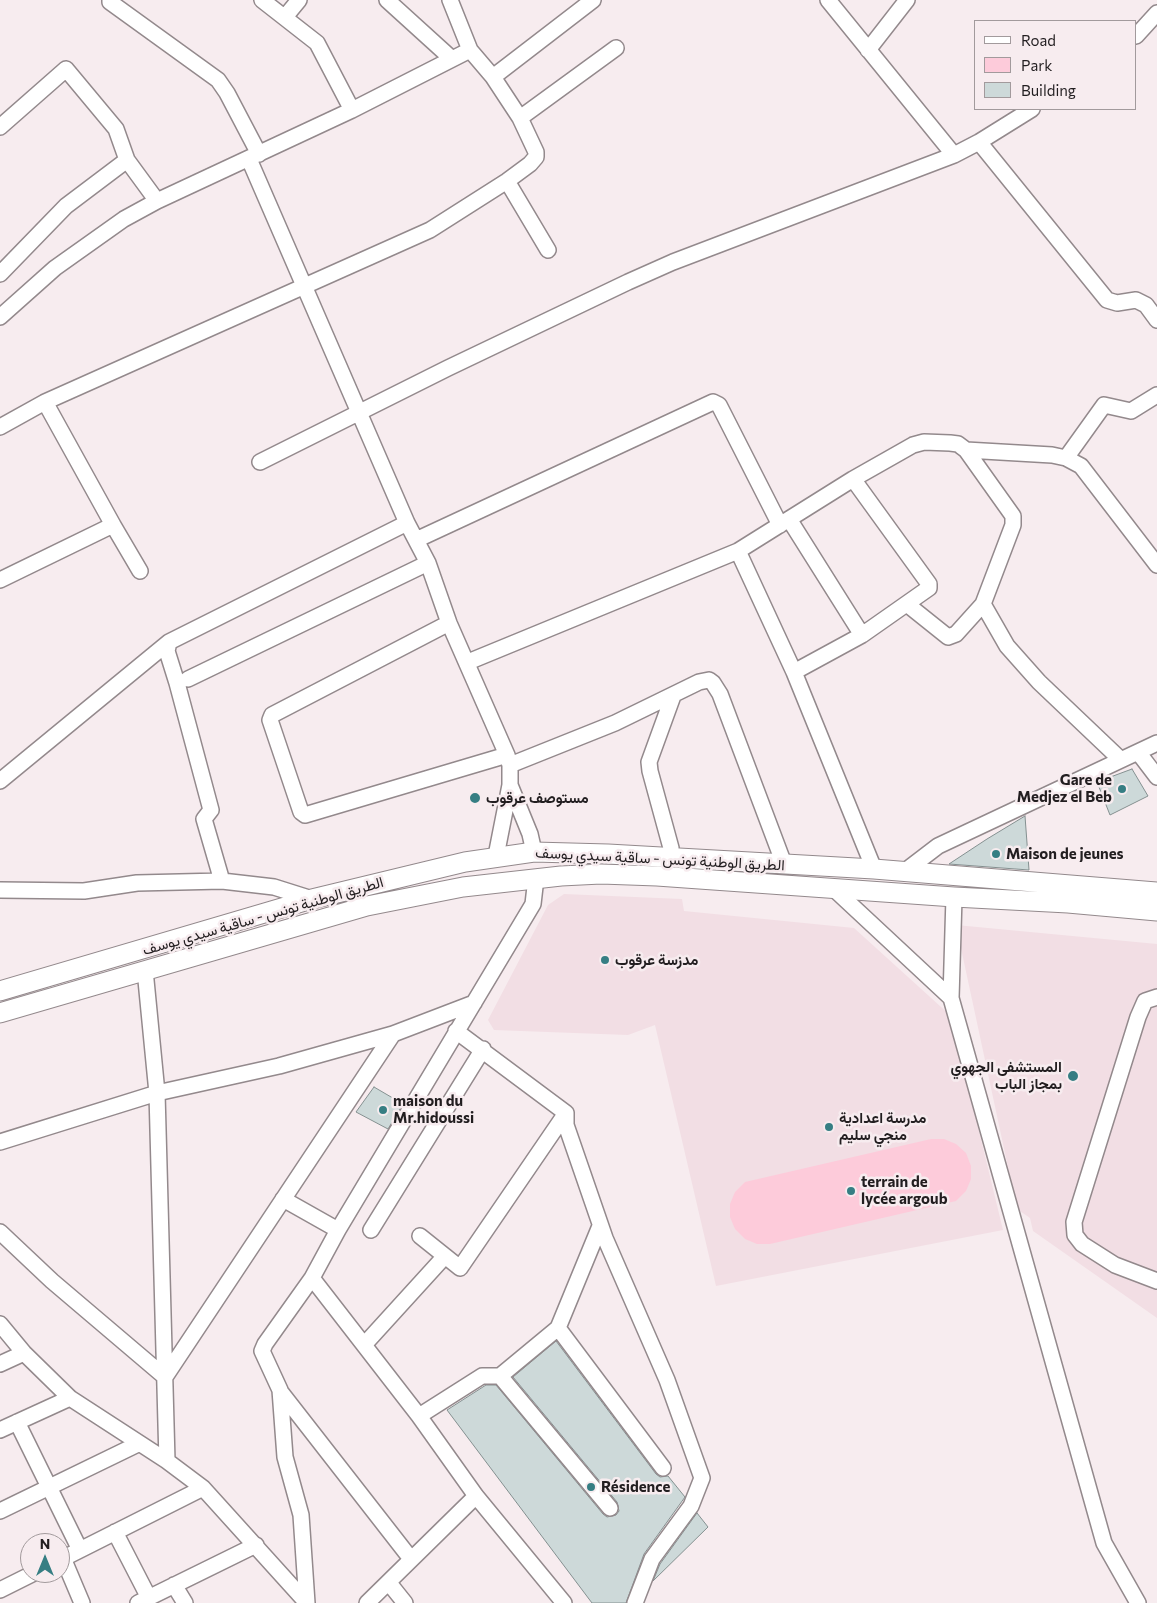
<!DOCTYPE html>
<meta charset="utf-8">
<style>
body{margin:0}
#map{position:relative;width:1157px;height:1603px;overflow:hidden;background:#f7ecef;font-family:Commissioner,sans-serif}
canvas{display:block}
.legend{position:absolute;left:974px;top:20px;width:162px;height:90px;box-sizing:border-box;background:#f7ecef;border:1px solid #a29a9c;margin:0;padding:6px 9px;list-style:none;font-size:15px;color:#221e20}
.legend li{display:flex;align-items:center;gap:10px;height:25px}
.legend b{width:25px;border:1px solid #a29a9c}
.north{position:absolute;left:20px;top:1533px;width:50px;height:50px;box-sizing:border-box;background:#f7ecef;border:1px solid #a29a9c;border-radius:50%;rotate:0deg;font-size:14px;font-weight:700;line-height:20px;text-align:center;color:#221e20}
.north::after{content:'';display:block;margin:auto;width:18px;height:22px;background:#367e83;clip-path:polygon(50% 0,100% 100%,50% 72%,0 100%)}
</style>
<div id="map">
<canvas width="1157" height="1603"></canvas>
<ul class="legend">
<li><b style="height:6px;background:#fff"></b>Road</li>
<li><b style="height:14px;background:#fdcbda"></b>Park</li>
<li><b style="height:14px;background:#cdd9d9"></b>Building</li>
</ul>
<div class="north">N</div>
</div>
<script>
const g = document.querySelector('canvas').getContext('2d');
g.lineJoin = 'round';
function paint(path, color) {
  g.fillStyle = color;
  g.fill(path, 'evenodd');
}
function shape(rows) {
  const path = new Path2D();
  for (const r of rows) {
    path.moveTo(r[0], r[1]);
    for (let i = 2; i < r.length; i += 2) path.lineTo(r[i], r[i + 1]);
  }
  return path;
}
function stroke(path, color, width, dash) {
  g.strokeStyle = color;
  g.lineWidth = width;
  g.lineCap = dash ? 'butt' : 'round';
  g.setLineDash(dash || []);
  g.stroke(path);
}
function label(font, color, halo, rows, align = 'center') {
  g.font = font + ' Commissioner,Vazirmatn,sans-serif';
  g.lineWidth = 5;
  g.setLineDash([]);
  g.textBaseline = 'middle';
  g.strokeStyle = halo;
  g.fillStyle = color;
  for (const [text, x, y, turn = 0] of rows) {
    g.save();
    g.translate(x, y);
    g.rotate((+turn || 0) * Math.PI / 180);
    g.textAlign = isNaN(turn) ? turn : align;
    if (halo) g.strokeText(text, 0, 0);
    g.fillText(text, 0, 0);
    g.restore();
  }
}
paint(shape([
 [564,894,682,899,684,911,854,928,951,1016,1003,1230,716,1286,655,1025,628,1035,494,1030,488,1020,548,905],
 [956,925,1157,944,1157,1318,1033,1231,1030,1218,1017,1209]
]), '#f2dee4');
paint(shape([
 [931,1139,944,1139,956,1144,966,1153,971,1166,971,1179,966,1191,956,1201,770,1244,757,1244,745,1239,735,1229,730,1217,730,1204,735,1192,745,1182]
]), '#fdcbda');
const building = shape([
 [1132,769,1148,796,1110,815,1097,782,1132,769],
 [1025,816,1029,870,949,864,987,839,1025,816],
 [374,1087,403,1104,388,1129,356,1112,374,1087],
 [556,1341,656,1474,660,1477,668,1476,685,1497,644,1554,626,1603,592,1603,447,1410,486,1385,496,1385,603,1514,607,1517,616,1515,619,1511,617,1502,513,1377,556,1341],
 [697,1513,708,1527,653,1581,660,1564,697,1513]
]);
paint(building, '#cdd9d9');
stroke(building, '#849090', 1);
const minor = shape([
 [110,0,110,2,218,80,227,93,259,154],
 [262,0,317,43,352,110],
 [387,0,452,59],
 [828,0,954,155],
 [285,17,299,0],
 [1136,36,1157,13],
 [868,50,907,0],
 [493,77,593,0],
 [520,118,616,48],
 [0,127,66,69,116,129,127,160,157,201],
 [979,142,1107,300,1117,303,1136,300,1146,305,1157,320],
 [249,159,407,523,428,563,449,623,507,755,510,765,510,785,496,856],
 [507,181,548,250],
 [0,274,66,206,127,160],
 [0,317,55,268,124,219,157,201,352,110,470,50,450,0],
 [0,427,45,402,430,230,507,181,530,164,536,157,536,152,520,118,493,77,470,50],
 [966,450,1052,455,1066,458,1081,466,1157,565],
 [1066,458,1104,405,1131,411,1157,395],
 [260,462,448,368,628,282,673,262,954,155,979,142,1032,109],
 [789,519,862,635],
 [113,525,140,571],
 [416,540,713,402,719,405,780,525],
 [738,551,794,672,874,869],
 [0,580,113,525,45,402],
 [908,605,948,637,956,634,983,604],
 [449,623,272,715,270,720,301,812,305,815,507,755],
 [169,642,167,651,177,683,211,810,204,819,222,881],
 [468,662,738,551,853,479,913,445,924,442,950,443,958,444,966,450,1013,516,1013,525,983,604,1007,646,1039,682,1120,759],
 [794,672,862,635,929,588,929,584,853,479],
 [188,679,428,563],
 [1138,752,1157,777],
 [510,765,615,723,699,682,709,680,713,683,720,694,784,864],
 [0,781,169,642,407,523],
 [510,785,530,834,534,852],
 [670,858,671,848,650,771,649,762,673,696],
 [904,872,938,846,1157,743],
 [834,889,951,998],
 [0,890,84,891,137,883,222,881,274,887,312,899],
 [954,897,951,998,1104,1543,1138,1603],
 [145,970,157,1093,167,1461],
 [1157,997,1145,1001,1138,1017,1074,1222,1075,1235,1082,1244,1115,1265,1157,1281],
 [456,1031,566,1113],
 [566,1113,566,1125,605,1238,667,1380,702,1478,691,1506,652,1559,635,1603],
 [0,1142,157,1093,279,1066,393,1034,474,1003],
 [283,1199,338,1230],
 [371,1230,483,1049],
 [0,1232,52,1281,165,1377,393,1034],
 [420,1236,460,1268,566,1113],
 [312,1278,419,1416,476,1496,564,1603],
 [0,1324,24,1353,70,1398,167,1461,203,1488,307,1603],
 [558,1328,600,1226],
 [364,1345,445,1256],
 [0,1364,24,1353],
 [500,1376,558,1328,663,1468],
 [280,1391,411,1559],
 [419,1416,482,1376,500,1376,610,1508],
 [17,1422,80,1550],
 [0,1430,70,1398],
 [0,1511,138,1444],
 [115,1532,149,1598],
 [63,1558,82,1603],
 [60,1560,203,1488],
 [389,1583,405,1603],
 [174,1585,185,1603],
 [0,1590,34,1573],
 [138,1603,256,1545],
 [307,1603,301,1515,285,1457,280,1390,262,1351,265,1344,312,1278,338,1230,533,904,536,878],
 [367,1603,476,1496]
]);
const major = shape([
 [0,991,312,899,465,862,534,852,608,854,874,869,1157,892],
 [0,1013,367,906,463,887,561,876,601,874,657,876,954,897,1068,903,1157,911]
]);
stroke(minor, '#93898c', 18);
stroke(major, '#93898c', 21);
stroke(minor, '#fff', 15);
stroke(major, '#fff', 19);
for (const [x, y, r, color] of [
 [1122,789,5,"#367e83"],
 [475,798,6,"#367e83"],
 [996,854,5,"#367e83"],
 [605,960,5,"#367e83"],
 [1073,1076,6,"#367e83"],
 [383,1110,5,"#367e83"],
 [829,1127,5,"#367e83"],
 [851,1191,5,"#367e83"],
 [591,1487,5,"#367e83"]
]) {
  const dot = new Path2D();
  dot.arc(x, y, r, 0, 2 * Math.PI);
  g.fillStyle = color;
  g.fill(dot);
  stroke(dot, '#f7ecef', 2);
}
label('bold 15px', '#221e20', '#f7ecef', [
 ["Gare de",1112,780,"right"],
 ["Medjez el Beb",1112,797,"right"],
 ["مستوصف عرقوب",486,798],
 ["Maison de jeunes",1006,854],
 ["مدزسة عرقوب",615,960],
 ["المستشفى الجهوي",1062,1067,"right"],
 ["بمجاز الباب",1062,1084,"right"],
 ["maison du",393,1101],
 ["Mr.hidoussi",393,1118],
 ["مدرسة اعدادية",839,1118],
 ["منجي سليم",839,1135],
 ["terrain de",861,1182],
 ["lycée argoub",861,1199],
 ["Résidence",601,1487]
], 'left');
label('15px', '#221e20', '#f7ecef', [
 ["الطريق الوطنية تونس - ساقية سيدي يوسف",660,859,3],
 ["الطريق الوطنية تونس - ساقية سيدي يوسف",263,916,-16]
]);
</script>
